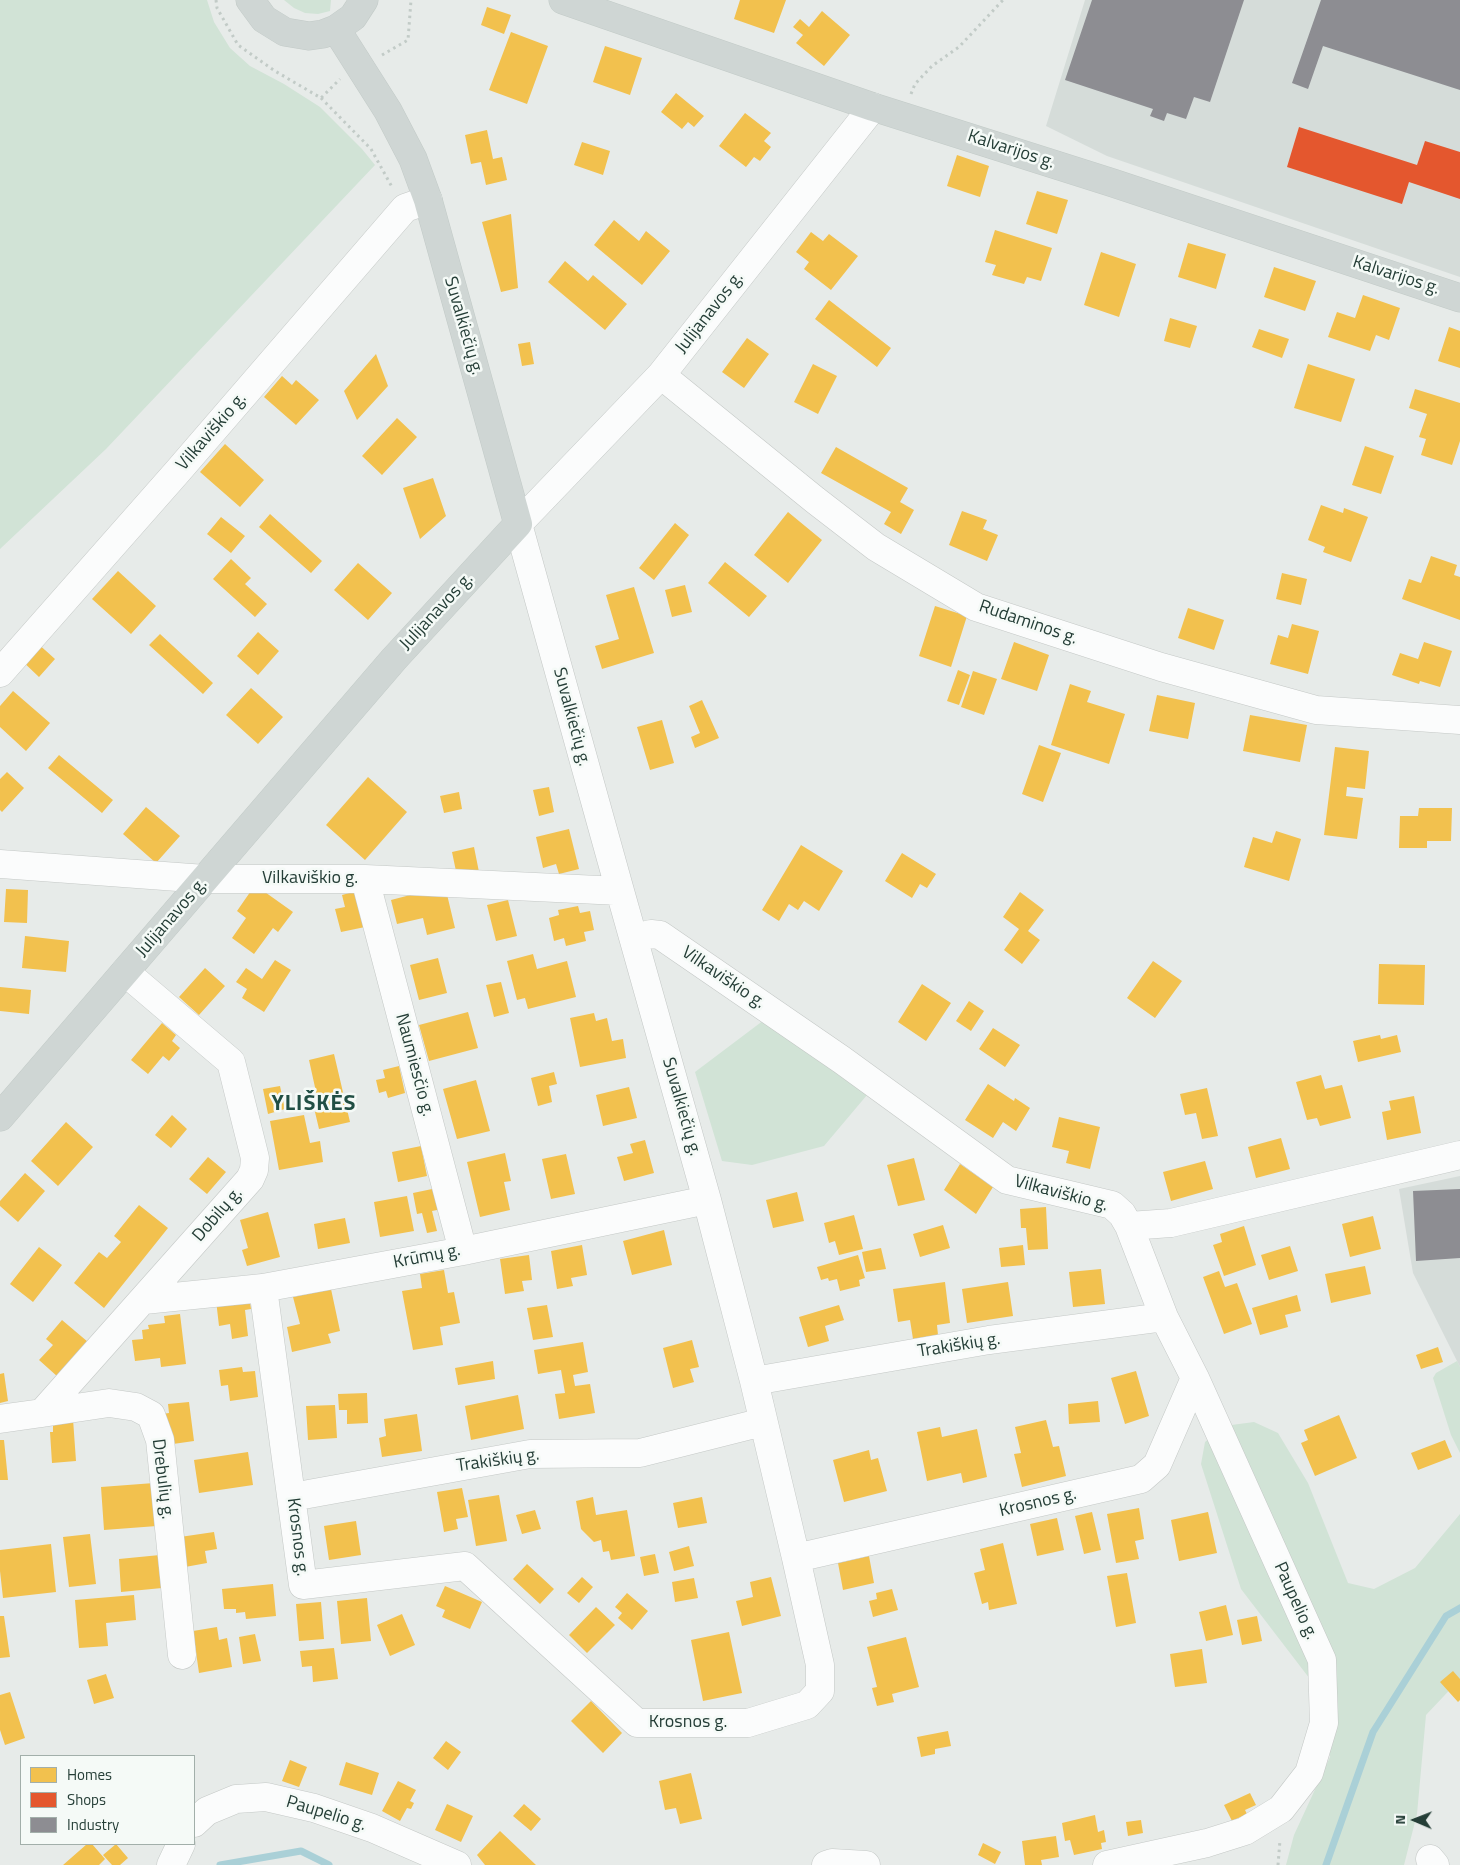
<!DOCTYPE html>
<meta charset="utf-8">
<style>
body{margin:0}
#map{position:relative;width:1460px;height:1865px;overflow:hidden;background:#e7ebe9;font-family:"Titillium Web",sans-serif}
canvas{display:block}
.legend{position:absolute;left:20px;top:1755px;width:175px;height:90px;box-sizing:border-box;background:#f5faf7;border:1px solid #a2afaa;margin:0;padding:6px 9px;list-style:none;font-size:15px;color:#253e37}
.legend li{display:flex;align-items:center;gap:10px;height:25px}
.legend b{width:25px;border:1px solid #a2afaa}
.north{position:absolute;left:1390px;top:1795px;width:50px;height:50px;-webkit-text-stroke:4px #f5faf7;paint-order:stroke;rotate:271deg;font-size:14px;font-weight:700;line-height:20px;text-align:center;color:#253e37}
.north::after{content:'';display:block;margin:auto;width:18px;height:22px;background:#253e37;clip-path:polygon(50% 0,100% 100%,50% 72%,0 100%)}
</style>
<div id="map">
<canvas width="1460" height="1865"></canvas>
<ul class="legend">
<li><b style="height:14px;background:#f2c14e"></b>Homes</li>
<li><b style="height:14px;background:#e4572e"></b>Shops</li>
<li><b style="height:14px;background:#8d8d92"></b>Industry</li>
</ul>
<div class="north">N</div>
</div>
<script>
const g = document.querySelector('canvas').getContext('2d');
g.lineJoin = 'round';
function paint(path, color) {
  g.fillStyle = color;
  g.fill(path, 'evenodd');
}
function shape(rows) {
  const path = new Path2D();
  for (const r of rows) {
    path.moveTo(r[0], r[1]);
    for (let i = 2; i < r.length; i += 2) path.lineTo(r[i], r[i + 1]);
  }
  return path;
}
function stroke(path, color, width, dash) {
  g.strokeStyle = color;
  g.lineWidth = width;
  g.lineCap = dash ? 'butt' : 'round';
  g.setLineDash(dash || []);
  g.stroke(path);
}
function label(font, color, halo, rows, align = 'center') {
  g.font = font + ' "Titillium Web",sans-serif';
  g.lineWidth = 5;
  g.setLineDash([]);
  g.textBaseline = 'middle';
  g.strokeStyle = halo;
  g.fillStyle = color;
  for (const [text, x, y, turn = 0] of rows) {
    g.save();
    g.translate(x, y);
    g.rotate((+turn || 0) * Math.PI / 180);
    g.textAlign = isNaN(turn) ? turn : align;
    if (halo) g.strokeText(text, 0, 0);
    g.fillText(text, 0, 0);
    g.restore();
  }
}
paint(shape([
 [1085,0,1460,0,1460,277,1107,156,1046,126],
 [1460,1176,1460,1367,1413,1273,1399,1189]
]), '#d5dcd9');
paint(shape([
 [0,0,207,0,214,22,230,48,250,66,284,84,320,107,362,149,375,165,106,449,0,549],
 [284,0,331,0,330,11,318,14,305,13,294,8],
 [764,1020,867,1095,824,1146,752,1165,722,1161,695,1072],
 [1457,1361,1460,1367,1460,1453,1451,1435,1433,1378,1436,1373],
 [1254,1422,1278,1433,1308,1483,1348,1583,1374,1589,1415,1568,1460,1514,1460,1679,1426,1715,1417,1814,1404,1865,1286,1865,1294,1835,1330,1757,1326,1700,1241,1589,1201,1464,1205,1442,1224,1426]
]), '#d1e3d6');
paint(shape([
 [740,0,786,0,774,33,734,19],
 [487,7,511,15,504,34,481,25],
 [822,11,850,35,824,66,796,43,803,35,793,27,800,19,809,27],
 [511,32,548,46,527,104,489,90],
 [605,46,642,58,630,95,593,82],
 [676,93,704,116,694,127,688,122,682,129,661,112],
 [745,113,771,133,764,141,771,147,760,161,754,157,746,167,719,146],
 [487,130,493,159,502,157,507,180,486,185,481,162,471,164,465,135],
 [582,142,610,151,603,175,574,165],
 [957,155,989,166,980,197,947,186],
 [1037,191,1068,200,1057,234,1026,224],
 [511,214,518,288,501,292,482,222],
 [614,220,639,241,646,231,670,251,642,285,594,245],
 [995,230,1052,248,1041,281,1027,277,1024,284,992,275,996,265,985,262],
 [811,232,823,241,829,234,858,256,831,290,804,269,809,262,796,252],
 [1188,243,1226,254,1216,289,1178,277],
 [1101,252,1136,264,1119,317,1084,305],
 [565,261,588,281,593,275,627,304,605,330,548,282],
 [1274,267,1316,281,1305,311,1264,297],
 [1363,295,1400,308,1389,340,1376,335,1370,351,1328,337,1337,312,1355,318],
 [829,300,891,348,877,367,815,319],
 [1170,318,1197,326,1190,348,1164,341],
 [1449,327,1460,331,1460,368,1438,361],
 [1259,329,1289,339,1282,358,1252,347],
 [747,338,769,354,744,388,722,372],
 [530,342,534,364,522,366,518,344],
 [376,354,388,386,357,420,344,391],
 [813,364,837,376,818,414,794,402],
 [1308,364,1355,379,1341,422,1294,408],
 [282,376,292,385,296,380,319,400,296,425,264,397],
 [1415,389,1460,403,1460,441,1452,465,1421,455,1426,439,1419,437,1427,414,1409,408],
 [397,418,417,437,382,475,362,456],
 [225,444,264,480,240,507,200,472],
 [1365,446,1394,456,1381,494,1352,485],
 [836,447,908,488,900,502,914,510,901,534,884,524,891,512,821,473],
 [433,478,446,516,420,539,403,488],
 [1321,505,1343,513,1344,508,1368,517,1351,562,1323,552,1325,547,1308,540],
 [962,511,987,520,983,529,998,535,987,561,949,545],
 [788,512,822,540,788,583,754,555],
 [270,514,322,561,311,573,259,527],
 [221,517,245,536,231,553,207,534],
 [675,523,689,535,654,580,639,568],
 [1431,556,1457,565,1454,575,1460,577,1460,620,1402,599,1409,579,1421,583],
 [231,559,251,578,245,584,267,604,255,617,213,579],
 [725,562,767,596,749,617,708,583],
 [358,563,392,593,368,620,334,590],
 [118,571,156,606,131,634,92,599],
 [1282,573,1307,579,1301,605,1276,599],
 [685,585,692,612,672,617,665,590],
 [634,587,654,653,602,669,595,646,619,639,606,595],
 [935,606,967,616,951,667,919,656],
 [1188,608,1224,620,1214,650,1178,638],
 [1292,624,1319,631,1308,674,1270,664,1278,635,1288,638],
 [258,632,279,651,258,675,237,656],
 [160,634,213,683,203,694,149,645],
 [35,641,55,659,39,677,19,658],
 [1014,642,1049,655,1037,691,1001,679],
 [1424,642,1452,651,1440,687,1420,681,1419,684,1392,675,1400,653,1418,659],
 [958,670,970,675,959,705,947,701],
 [973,671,997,679,984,715,961,707],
 [1070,684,1091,691,1087,702,1125,714,1109,764,1051,745],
 [251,688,283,717,258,744,226,715],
 [13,691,50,723,26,751,0,727,0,706],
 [1157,695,1195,703,1188,739,1149,731],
 [702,700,719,738,695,748,691,737,700,733,689,706],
 [1250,715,1307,725,1300,762,1243,751],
 [662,720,674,763,650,770,637,727],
 [1039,745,1061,753,1043,802,1022,794],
 [1335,747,1369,751,1365,789,1347,787,1346,796,1363,798,1357,839,1324,835],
 [59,755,113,800,102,813,48,768],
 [7,772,24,788,2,812,0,810,0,779],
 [368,777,407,812,365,860,326,825],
 [549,787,554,812,539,816,533,790],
 [459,792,462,809,444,813,440,796],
 [146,807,180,836,156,863,123,834],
 [1419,808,1452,808,1451,841,1427,841,1427,848,1399,848,1400,816,1418,816],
 [569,829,579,869,559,874,556,864,543,868,536,837],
 [1276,831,1301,839,1289,881,1244,867,1253,837,1272,843],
 [801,845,843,871,819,911,804,901,798,910,789,904,779,921,762,910],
 [474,847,479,872,457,876,452,852],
 [902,853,936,874,927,888,920,884,912,898,885,881],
 [255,885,293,912,278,932,273,928,254,954,232,938,246,918,237,911],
 [445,886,455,928,427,935,423,918,397,924,391,900],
 [6,889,28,890,27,923,4,922],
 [357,891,365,927,341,932,335,909,345,907,342,895],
 [1020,892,1044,910,1028,931,1040,940,1022,964,1004,950,1019,929,1003,917],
 [508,900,517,936,496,941,487,905],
 [578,906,580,913,590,911,594,930,584,932,586,941,566,946,564,938,554,941,549,918,559,915,558,910],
 [25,936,69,941,66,972,22,968],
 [533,954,537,969,567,961,576,997,528,1009,525,998,517,1000,507,961],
 [438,958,447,993,419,1000,410,965],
 [275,960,291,970,264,1012,242,998,247,989,236,982,246,968,262,979],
 [1153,961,1182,981,1155,1018,1127,998],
 [1379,964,1425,965,1424,1005,1378,1004],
 [205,968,225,986,199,1015,179,997],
 [501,982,509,1013,494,1017,486,985],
 [922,984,951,1003,926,1041,898,1022],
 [0,987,31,990,29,1014,0,1011],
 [969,1001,984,1011,971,1031,956,1021],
 [468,1012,478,1048,429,1061,419,1025],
 [594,1013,596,1021,607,1018,612,1041,623,1039,626,1058,580,1067,570,1018],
 [162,1023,176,1035,172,1041,180,1048,169,1061,163,1056,148,1074,131,1060],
 [993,1028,1020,1045,1005,1067,979,1049],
 [1380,1035,1381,1039,1397,1035,1401,1052,1358,1062,1353,1041],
 [334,1054,350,1122,319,1129,315,1112,320,1110,309,1060],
 [399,1066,405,1093,388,1098,386,1091,379,1093,376,1080,385,1078,383,1070],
 [554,1072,557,1084,549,1086,552,1102,538,1106,531,1078],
 [1321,1075,1325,1089,1342,1085,1351,1118,1320,1126,1317,1118,1307,1120,1296,1082],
 [476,1080,490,1131,457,1139,443,1089],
 [988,1084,1014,1101,1015,1098,1030,1108,1016,1131,1003,1122,993,1138,965,1120],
 [280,1086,285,1109,268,1114,263,1089],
 [629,1087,637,1118,603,1126,596,1095],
 [1207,1088,1218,1136,1202,1139,1196,1113,1185,1115,1180,1094],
 [1414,1096,1421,1133,1387,1140,1382,1112,1391,1110,1389,1101],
 [172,1115,187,1129,171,1148,155,1135],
 [304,1115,310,1143,320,1141,323,1162,279,1170,270,1121],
 [1059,1117,1100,1127,1090,1169,1066,1163,1069,1151,1052,1147],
 [66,1122,93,1147,58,1186,31,1161],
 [1281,1138,1290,1169,1256,1178,1248,1147],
 [645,1140,654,1173,624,1181,617,1157,633,1153,630,1144],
 [421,1146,427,1176,398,1182,392,1152],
 [505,1153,511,1181,504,1182,510,1210,480,1217,467,1162],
 [566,1154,575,1194,551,1199,542,1159],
 [208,1157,226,1172,207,1194,189,1179],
 [914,1158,925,1200,898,1206,887,1165],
 [1205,1161,1213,1189,1171,1201,1163,1172],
 [960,1164,993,1187,976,1214,944,1190],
 [25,1173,45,1191,18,1222,0,1206,0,1201],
 [437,1188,442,1209,432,1211,437,1231,427,1233,422,1213,417,1214,413,1193],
 [797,1192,804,1221,773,1228,766,1200],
 [407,1196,414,1231,380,1237,374,1202],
 [139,1205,168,1228,104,1308,74,1283,99,1252,107,1258,121,1242,114,1236],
 [1046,1207,1048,1249,1028,1250,1026,1228,1021,1228,1020,1209],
 [268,1212,280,1257,247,1266,242,1250,248,1248,240,1220],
 [854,1215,863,1249,839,1255,835,1241,829,1243,824,1223],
 [1373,1216,1381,1249,1350,1257,1342,1224],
 [345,1218,350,1243,318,1249,314,1224],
 [943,1225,950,1248,920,1257,913,1234],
 [1244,1226,1256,1265,1224,1276,1213,1245,1222,1242,1220,1234],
 [664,1230,672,1265,632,1275,623,1241],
 [582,1245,587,1275,571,1278,573,1286,557,1289,551,1251],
 [1023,1245,1025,1265,1001,1267,999,1248],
 [1290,1246,1298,1271,1269,1280,1261,1255],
 [39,1247,62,1265,33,1302,10,1284],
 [881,1248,886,1269,866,1272,862,1252],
 [529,1255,532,1280,522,1281,524,1291,505,1294,500,1259],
 [858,1255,865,1278,859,1280,860,1286,840,1291,837,1279,829,1281,828,1278,821,1280,817,1267],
 [1365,1266,1371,1294,1331,1303,1325,1274],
 [1101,1269,1105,1304,1073,1307,1069,1272],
 [444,1270,448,1293,454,1292,460,1323,440,1327,443,1345,413,1350,402,1291,422,1288,420,1274],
 [1219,1271,1225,1287,1237,1283,1252,1324,1224,1334,1203,1277],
 [945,1282,950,1323,937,1325,938,1335,913,1339,910,1320,898,1322,893,1289],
 [1008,1282,1013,1316,967,1323,962,1289],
 [331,1289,340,1331,328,1334,331,1343,292,1352,287,1327,300,1324,293,1297],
 [249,1295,251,1309,245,1310,248,1336,232,1339,230,1324,219,1326,216,1300],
 [1297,1295,1301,1311,1285,1315,1288,1327,1260,1335,1252,1308],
 [547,1305,553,1337,533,1340,527,1308],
 [839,1305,844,1320,825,1326,829,1341,808,1347,799,1317],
 [180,1314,186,1364,161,1367,160,1358,135,1361,132,1340,143,1339,142,1330,149,1329,148,1325,165,1323,164,1316],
 [62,1320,88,1342,58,1377,39,1360,53,1345,46,1339],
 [692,1340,699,1367,690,1369,694,1382,673,1388,663,1348],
 [583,1342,588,1372,573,1375,575,1386,590,1384,595,1413,559,1419,555,1394,565,1393,561,1370,538,1374,534,1350],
 [1438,1347,1443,1362,1421,1369,1416,1355],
 [493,1361,495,1379,458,1385,455,1368],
 [242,1367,243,1372,255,1371,258,1397,230,1401,228,1385,221,1386,219,1370],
 [1136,1371,1149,1416,1125,1424,1111,1378],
 [4,1373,8,1401,0,1403,0,1374],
 [367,1393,368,1423,347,1424,347,1410,339,1410,338,1394],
 [518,1395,524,1429,471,1440,465,1406],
 [1098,1401,1100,1422,1069,1424,1068,1404],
 [189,1402,194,1441,173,1444,171,1428,164,1429,162,1414,169,1413,168,1404],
 [335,1405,337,1438,308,1440,306,1406],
 [417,1414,422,1451,382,1457,379,1438,386,1436,384,1419],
 [1339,1415,1357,1458,1315,1476,1301,1443,1308,1440,1304,1430],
 [73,1419,76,1461,52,1463,50,1432,53,1432,53,1421],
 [1046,1420,1053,1447,1059,1446,1066,1476,1022,1487,1014,1454,1021,1453,1015,1427],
 [940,1427,942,1437,977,1429,987,1477,963,1483,961,1473,927,1481,917,1432],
 [0,1440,4,1440,8,1480,0,1480],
 [1445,1440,1452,1457,1418,1470,1411,1453],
 [869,1450,871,1460,878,1458,887,1491,844,1502,833,1460],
 [248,1452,253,1485,199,1493,194,1460],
 [154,1483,157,1526,104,1530,101,1487],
 [462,1488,468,1517,456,1519,458,1529,444,1532,437,1492],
 [499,1495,507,1541,476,1546,468,1500],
 [593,1497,596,1515,627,1510,635,1556,611,1560,609,1551,603,1552,601,1540,594,1542,581,1529,576,1501],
 [702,1497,707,1523,678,1528,673,1503],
 [1139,1508,1144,1539,1135,1541,1139,1559,1116,1563,1107,1514],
 [535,1510,541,1529,522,1534,516,1515],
 [1092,1512,1101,1550,1084,1554,1075,1516],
 [1208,1512,1217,1553,1179,1561,1171,1520],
 [1057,1518,1064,1550,1037,1556,1030,1524],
 [356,1521,361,1555,329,1560,324,1526],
 [214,1532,217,1549,205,1551,207,1563,185,1567,180,1537],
 [90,1534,96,1584,69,1587,63,1537],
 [1003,1543,1017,1604,989,1610,988,1602,982,1604,974,1573,985,1570,980,1549],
 [51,1544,56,1592,3,1598,0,1571,0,1550],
 [689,1546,694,1566,674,1571,669,1552],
 [655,1554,659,1573,644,1576,640,1557],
 [160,1555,162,1588,121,1592,119,1559],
 [869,1556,874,1583,843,1590,838,1563],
 [527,1564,554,1589,540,1604,513,1579],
 [1127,1573,1136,1623,1116,1627,1107,1576],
 [582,1577,593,1587,579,1603,567,1593],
 [771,1577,781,1616,742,1626,736,1601,753,1597,750,1582],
 [694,1578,698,1598,675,1602,672,1582],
 [273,1584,276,1616,246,1619,245,1612,236,1613,236,1609,224,1609,222,1589],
 [445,1586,482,1602,470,1629,442,1617,445,1610,436,1606],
 [892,1589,898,1610,873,1617,869,1601,877,1599,876,1593],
 [627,1593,648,1611,632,1630,618,1618,622,1613,615,1607],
 [134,1595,136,1620,106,1623,108,1646,79,1648,75,1600],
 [367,1598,371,1641,341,1644,337,1601],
 [321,1602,324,1639,299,1641,296,1604],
 [1226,1605,1233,1635,1206,1641,1199,1612],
 [596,1607,615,1625,587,1653,569,1635],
 [402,1614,415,1645,390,1656,377,1625],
 [0,1616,4,1616,10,1657,0,1658],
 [1257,1616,1262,1641,1242,1645,1237,1620],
 [217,1627,219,1640,227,1638,232,1667,199,1673,193,1631],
 [729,1632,742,1693,703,1701,691,1640],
 [255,1634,261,1661,243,1664,239,1637],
 [906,1637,919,1687,892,1694,894,1702,877,1706,872,1688,877,1687,867,1647],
 [334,1648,338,1679,313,1682,312,1666,302,1667,300,1651],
 [1202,1649,1207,1683,1175,1687,1170,1654],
 [1453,1671,1460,1679,1460,1700,1458,1702,1440,1682],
 [106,1674,114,1698,94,1704,87,1680],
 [10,1692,25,1738,5,1745,0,1730,0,1695],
 [591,1701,622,1733,603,1753,571,1721],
 [948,1731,951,1746,935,1749,935,1754,921,1757,917,1737],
 [446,1741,461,1752,448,1770,433,1758],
 [290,1760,307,1767,299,1787,282,1781],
 [346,1762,379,1773,372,1795,339,1785],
 [691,1773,702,1819,680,1824,676,1808,665,1810,659,1781],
 [398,1781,416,1790,410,1801,414,1803,411,1809,407,1808,400,1821,382,1811],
 [1250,1793,1256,1805,1245,1810,1247,1814,1232,1821,1224,1805],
 [447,1804,473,1816,461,1842,435,1830],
 [524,1804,541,1819,531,1831,513,1816],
 [1095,1815,1098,1832,1104,1830,1106,1842,1101,1843,1102,1849,1074,1855,1070,1840,1065,1841,1062,1823],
 [1141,1820,1143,1833,1128,1836,1126,1822],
 [500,1831,536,1865,485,1865,477,1855],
 [1056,1836,1059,1857,1041,1860,1042,1865,1025,1865,1022,1841],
 [983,1843,1001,1852,995,1864,978,1855],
 [87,1844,92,1844,105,1859,99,1865,63,1865],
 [116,1844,128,1858,120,1865,112,1865,103,1855]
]), '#f2c14e');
paint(shape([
 [1299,127,1417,165,1425,141,1460,152,1460,199,1409,182,1402,204,1287,167]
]), '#e4572e');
paint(shape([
 [1092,0,1244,0,1210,102,1194,97,1186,119,1167,113,1164,121,1150,116,1153,109,1065,80],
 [1321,0,1460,0,1460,90,1323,46,1308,89,1292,83],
 [1460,1189,1460,1258,1416,1261,1413,1191]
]), '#8d8d92');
stroke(shape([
 [220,1865,301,1851,329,1865],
 [1326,1865,1373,1732,1446,1616,1460,1608]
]), '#aad0d7', 7);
const minor = shape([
 [661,375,815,500,876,547,976,607,1161,667,1316,710,1460,720],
 [0,673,178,471,405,208,428,200],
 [0,864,205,879,365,879,620,891],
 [365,879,463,1251],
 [634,938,651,934,660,935,842,1060,1007,1180,1112,1205,1122,1214,1129,1226,1171,1223,1460,1155],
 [263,1288,303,1585,465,1566,637,1723,748,1723,807,1705,820,1691,820,1665,796,1558,1141,1479,1157,1465,1195,1378],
 [144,1300,263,1288,463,1251,707,1200],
 [754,1381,989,1340,1164,1317],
 [42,1413,109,1403,136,1407,151,1415,160,1440,182,1655],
 [0,1419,42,1413,250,1179,254,1170,255,1158,231,1062,125,972],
 [292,1497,530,1454,640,1453,763,1422],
 [796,1558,754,1381,707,1200,620,891,518,524,661,375,873,107],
 [194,1823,207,1811,236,1799,266,1797,314,1808,372,1828,457,1865],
 [1430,1859,1435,1865],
 [171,1865,181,1844],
 [826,1865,832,1863,866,1865],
 [1107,1865,1207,1843,1245,1831,1281,1809,1309,1773,1324,1723,1322,1660,1195,1378,1164,1317,1129,1226]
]);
const major = shape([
 [250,0,264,19,285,32,309,36,323,34,336,29,353,17,364,0],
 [563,0,873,107,1113,183,1460,298],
 [0,1117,394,659,518,524,428,200,413,159,388,111,336,29]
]);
stroke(minor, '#c4c8c6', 29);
stroke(major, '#c2cac7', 29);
stroke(shape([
 [216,0,217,8,238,45,275,71,321,98,340,79],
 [382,55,408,40,411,0],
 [911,94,915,84,932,66,959,47,1003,0],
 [321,98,371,149,392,187],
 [1278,1865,1280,1840]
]), '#c2cbc7', 3, [2.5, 4]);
stroke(minor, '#fbfcfc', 28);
stroke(major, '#cfd6d4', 28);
label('18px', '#253e37', '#f5faf7', [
 ["Kalvarijos g.",1011,150,18],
 ["Kalvarijos g.",1396,276,18],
 ["Julijanavos g.",710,313,-52],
 ["Suvalkiečių g.",463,326,74],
 ["Vilkaviškio g.",212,432,-49],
 ["Julijanavos g.",437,612,-47],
 ["Rudaminos g.",1028,623,19],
 ["Suvalkiečių g.",571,717,75],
 ["Vilkaviškio g.",310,879],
 ["Julijanavos g.",172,918,-49],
 ["Vilkaviškio g.",723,978,34],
 ["Naumiesčio g.",414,1065,75],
 ["Suvalkiečių g.",681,1107,74],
 ["Vilkaviškio g.",1061,1194,15],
 ["Dobilų g.",218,1215,-49],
 ["Krūmų g.",427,1257,-11],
 ["Trakiškių g.",959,1346,-9],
 ["Trakiškių g.",498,1461,-8],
 ["Drebulių g.",162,1479,83],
 ["Krosnos g.",1038,1503,-13],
 ["Krosnos g.",297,1537,83],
 ["Paupelio g.",1295,1601,66],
 ["Krosnos g.",688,1723],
 ["Paupelio g.",326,1814,17]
]);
g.letterSpacing = '1px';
label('bold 22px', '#214f44', '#f5faf7', [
 ["YLIŠKĖS",314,1105]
]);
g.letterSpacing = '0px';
</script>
